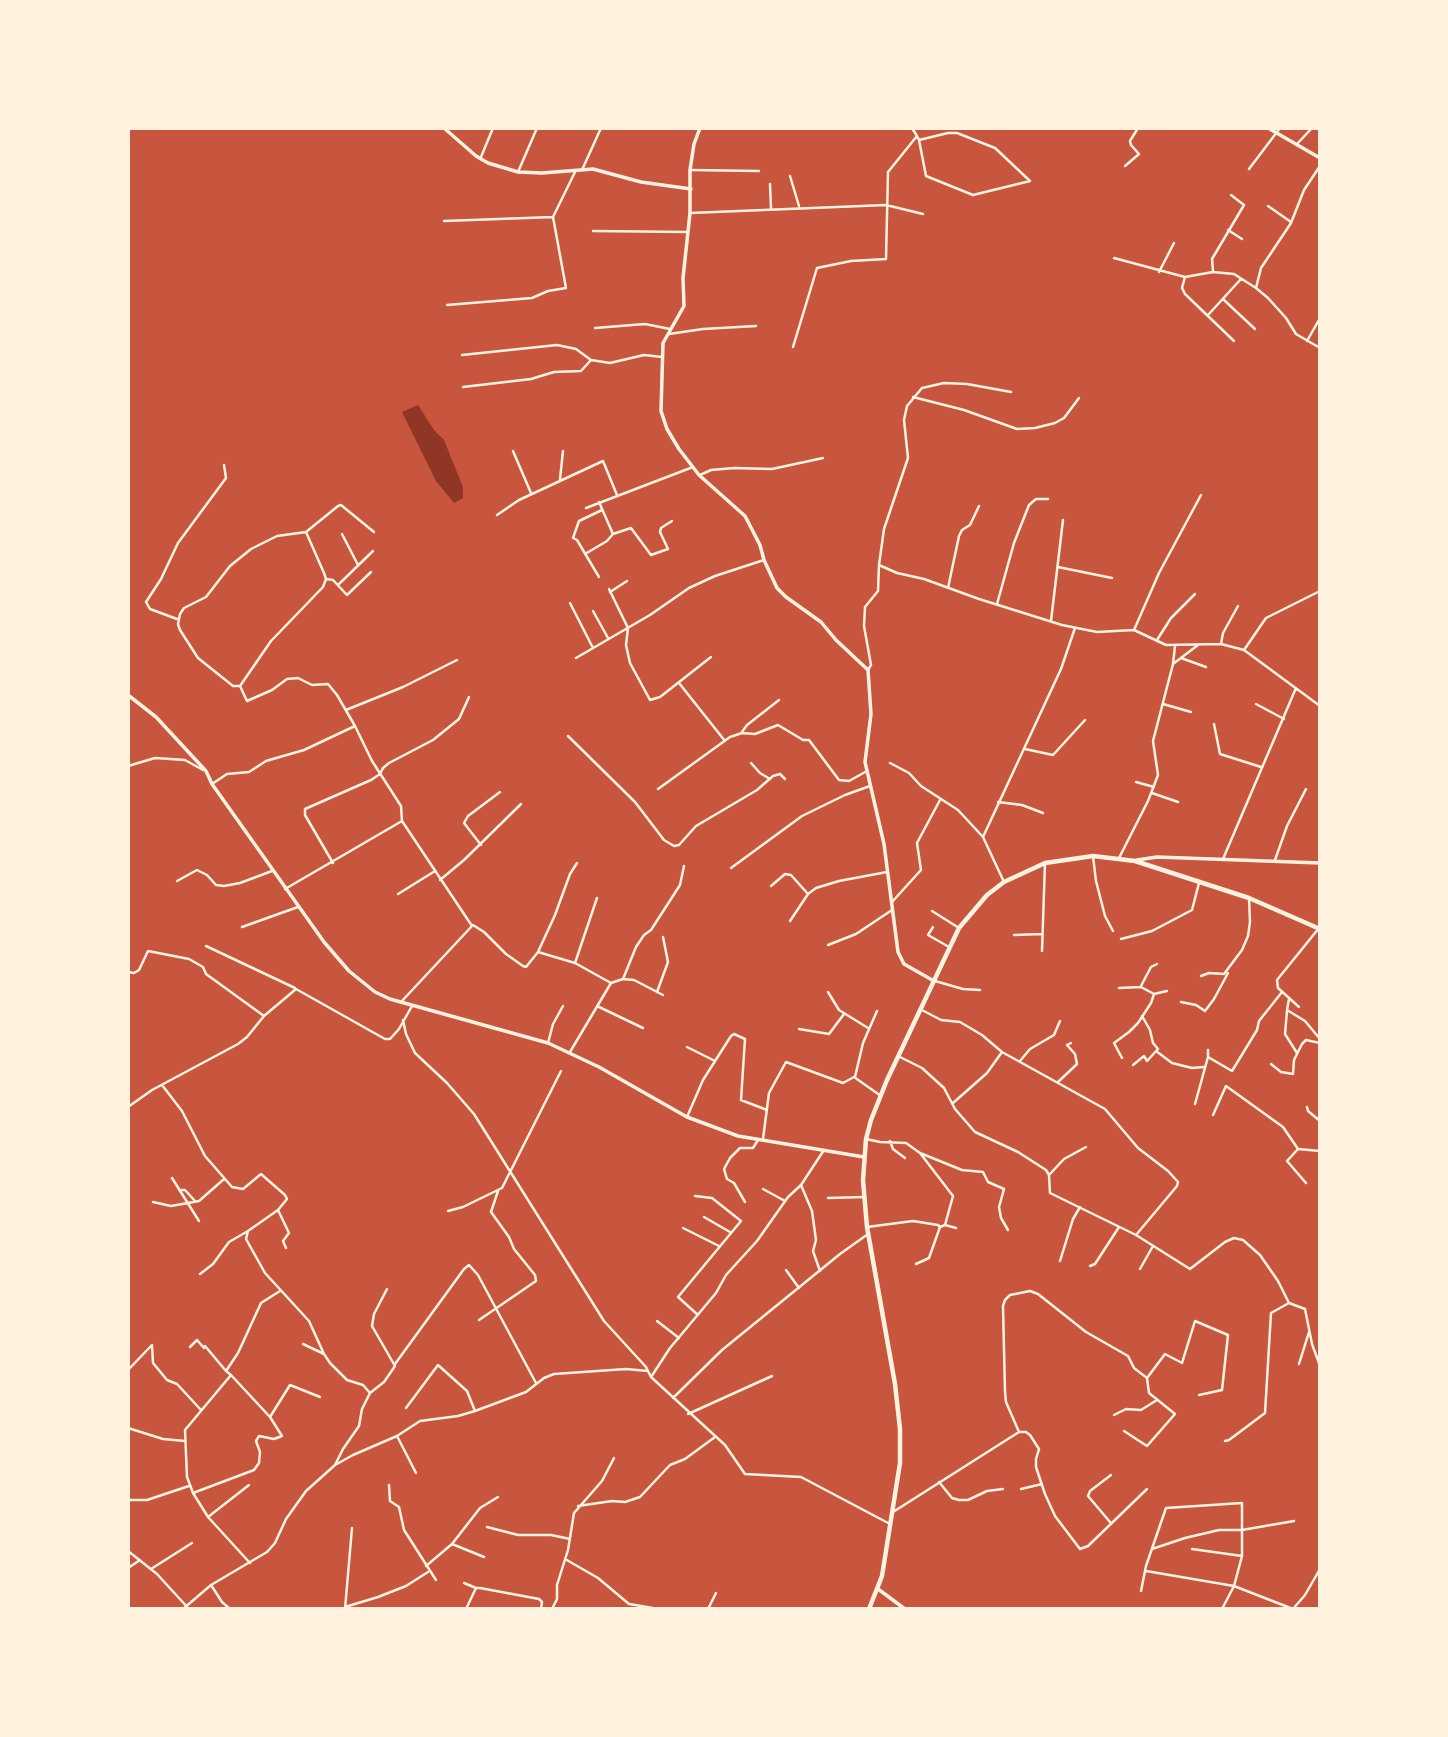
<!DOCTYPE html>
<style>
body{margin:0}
#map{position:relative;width:1448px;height:1737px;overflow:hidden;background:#c8553d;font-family:"PT Sans Narrow",sans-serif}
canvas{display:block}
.frame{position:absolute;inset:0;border:130px solid #fff3e0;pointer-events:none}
</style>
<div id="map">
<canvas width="1448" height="1737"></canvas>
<div class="frame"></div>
</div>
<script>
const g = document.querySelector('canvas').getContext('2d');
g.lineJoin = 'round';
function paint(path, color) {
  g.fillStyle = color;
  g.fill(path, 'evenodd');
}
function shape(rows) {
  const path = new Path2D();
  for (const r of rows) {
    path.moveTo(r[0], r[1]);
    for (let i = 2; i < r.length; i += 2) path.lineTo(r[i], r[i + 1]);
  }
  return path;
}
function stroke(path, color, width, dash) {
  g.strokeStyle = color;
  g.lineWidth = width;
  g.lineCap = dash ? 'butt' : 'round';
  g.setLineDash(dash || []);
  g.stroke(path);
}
paint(shape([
 [418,405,434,430,444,440,463,487,463,498,454,503,436,481,402,412]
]), '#8f3625');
stroke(shape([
 [674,128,683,128],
 [917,136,919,140,948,133,957,133,995,148,1030,181],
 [919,140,926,176,973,195,1030,181],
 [1297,144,1312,128],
 [481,157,493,128],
 [1125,166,1139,154,1131,145,1130,141,1138,128],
 [1249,169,1280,128],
 [582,170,601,128],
 [690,170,759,171],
 [518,172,537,128],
 [790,176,799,206],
 [770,184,771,208],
 [1268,206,1291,222],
 [690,213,886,205,923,214],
 [444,221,553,217,576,170],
 [1228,230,1242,239],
 [593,231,688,232],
 [1114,258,1185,277,1213,272,1234,274,1256,288,1268,298,1286,318,1296,334,1320,348],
 [1213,271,1212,259,1244,205,1231,195],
 [1159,272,1174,243],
 [1185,277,1182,288,1185,294,1234,341],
 [1256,288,1261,268,1291,223,1304,190,1320,166],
 [1224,300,1255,329],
 [447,305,532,298,548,291,566,288,553,217],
 [1208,315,1241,279],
 [595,328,645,324,670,329],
 [669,334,703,329,756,326],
 [1307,341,1320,318],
 [793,347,817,268,851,261,886,259,888,172,917,136,912,128],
 [462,355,557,345,576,349,591,360],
 [463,387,531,379,554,372,581,371,591,360,610,363,644,355,662,357],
 [913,397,964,410,1017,429,1035,428,1055,423,1064,418,1079,398],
 [513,451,531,493],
 [700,475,711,470,734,468,772,469,823,458],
 [560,479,563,451],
 [599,502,613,534,631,528,651,555,668,549,660,532,661,528,672,521],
 [586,508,693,467],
 [497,515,519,500,603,461,617,495],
 [342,534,358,565],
 [585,554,607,541,613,534],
 [879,565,897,573,924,579,979,599,1062,625,1097,632,1134,630,1166,645,1221,644,1244,650,1266,618,1320,591],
 [1058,567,1112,578],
 [599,577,577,540,573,538,579,521,602,510],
 [326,579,333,580,347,595,371,572],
 [338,585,373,551],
 [948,588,959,536,962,530,970,525,979,506],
 [609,589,628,628,626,645,630,663,650,700,660,697,711,657],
 [610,592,627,581],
 [570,603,593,648],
 [997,604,1014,543,1029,505,1036,499,1048,499],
 [593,611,608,638],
 [177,619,150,609,146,602,161,579,178,543,226,478,224,465],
 [1051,621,1063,520],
 [1134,630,1159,573,1201,495],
 [1157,640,1171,618,1195,594],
 [1221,644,1223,633,1238,606],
 [1244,650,1320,706],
 [576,658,650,615,689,588,715,576,764,560],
 [1181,658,1206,667],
 [1173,664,1198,645],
 [868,670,871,665,864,626,865,607,878,591,879,565,884,529,908,458,904,420,907,406,922,388,944,383,967,384,1011,392],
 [679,683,725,741],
 [240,686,271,641,323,587,326,579,324,573,306,532],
 [1163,704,1191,712],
 [1256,704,1284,719],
 [346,710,403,687,457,660],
 [1214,724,1220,754,1261,767],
 [742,732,747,725,779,700],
 [568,736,635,802,664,840,674,846,679,845,696,826,757,790,773,776,780,774,785,779],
 [1025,749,1053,755,1085,720],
 [751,763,760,773,770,779],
 [890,763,909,773,921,786,958,810,983,837],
 [128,766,155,758,185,760,203,770],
 [1136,782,1154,787],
 [212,784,227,774,249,772,266,761,304,750,355,726,337,695,328,684,312,685,298,678,287,679,272,690,247,701,240,686,233,686,198,658,180,630,178,624,180,614,184,608,206,597,230,566,251,549,277,536,306,532,338,506,341,505,374,532],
 [658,789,730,737,742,733,755,734,778,725,803,740,809,740,839,780,849,781,867,771],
 [1152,793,1178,802],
 [998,802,1022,805,1043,813],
 [481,845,464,823,468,816,500,792],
 [1093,856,1096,881,1105,916,1113,931],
 [1119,858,1148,801,1158,775,1153,741,1173,664,1175,646],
 [1223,859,1296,688],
 [1275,860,1287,826,1306,789],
 [333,863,305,815,305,809,371,780,380,774,383,768,389,763,433,740,459,719,469,697],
 [577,863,570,874,555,915,538,952,575,963,611,983],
 [731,868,802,816,845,795,870,786],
 [440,880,464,860,521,804],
 [177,881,197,870,207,875,216,885,224,886,240,883,272,871],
 [1004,882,983,837,1061,669,1075,628],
 [771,886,785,874,791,875,808,894],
 [285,889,402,821,401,806,372,761,355,726],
 [398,894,435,871],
 [892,902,921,870,917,843,940,800],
 [932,911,959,928],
 [790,921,808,894,816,888,839,881,887,872],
 [473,925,484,932,506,954,523,966,526,967,538,952],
 [242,927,298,907],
 [933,927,928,935,949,947],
 [1014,935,1042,934],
 [1121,939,1152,931,1192,910,1199,883],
 [828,945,856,934,892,910],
 [206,946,295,988],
 [1042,951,1045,863],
 [575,963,597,898],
 [128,972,134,973,139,970,148,951,189,959,203,967,206,974,264,1016],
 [1201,976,1209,973,1224,974,1242,950,1248,936,1250,922,1249,898],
 [623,979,634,980,663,995],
 [935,981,963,989,980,990],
 [1141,986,1151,967,1157,964],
 [1119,988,1141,987,1154,994,1167,991],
 [657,992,668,962,663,937],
 [828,992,839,1010,868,1028],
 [1289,999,1287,1010,1305,1021,1320,1039],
 [401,1002,472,926,402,821],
 [1181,1002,1196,1005,1205,1011,1214,999,1228,973],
 [597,1006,643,1028],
 [1299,1007,1278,988,1277,980,1319,928],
 [920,1009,941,1020,960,1022,982,1035,1002,1052],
 [1287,1011,1285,1034,1297,1053],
 [403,1020,406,1034,415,1053,447,1083,474,1114,604,1321,646,1367,651,1377,725,1445,745,1474,801,1477,890,1524],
 [799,1029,829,1034,844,1014],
 [548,1043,553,1024,563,1006],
 [687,1047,715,1061],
 [1156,1051,1172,1063,1192,1068,1204,1067],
 [570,1052,611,983,623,979,636,947,644,935,651,930,680,885,684,866],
 [900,1057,922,1068,944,1088,955,1109,975,1132,1018,1152,1046,1170,1049,1175,1050,1193,1136,1235,1190,1269,1225,1242,1234,1238,1243,1240,1260,1255,1278,1281,1289,1303,1305,1309,1312,1344,1320,1366],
 [1208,1057,1232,1071,1257,1030,1259,1021,1282,992],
 [1122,1058,1114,1043,1129,1032,1138,1023,1151,1003,1154,994],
 [1020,1061,1030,1049,1054,1035,1060,1021],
 [1271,1064,1281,1072,1293,1074,1294,1060,1302,1044,1306,1040,1320,1043],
 [1133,1065,1144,1056,1147,1061,1158,1049,1153,1043,1150,1030,1142,1016],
 [855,1077,863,1043,877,1011],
 [1058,1082,1077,1064,1075,1054,1067,1045,1071,1043],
 [162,1085,182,1111,205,1156,232,1187,243,1189,261,1174,285,1195,287,1199,278,1210,248,1231,246,1239,265,1273,309,1321,324,1354,330,1363,347,1380,363,1385,370,1393],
 [953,1103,987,1073,1002,1052,1105,1109,1138,1148,1168,1171,1178,1182,1177,1186,1136,1235],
 [1195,1104,1208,1057,1208,1050],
 [128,1107,152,1090,238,1044,247,1037,264,1016,296,989,385,1039,390,1039,399,1029,412,1006],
 [1307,1107,1308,1111,1320,1121],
 [1213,1115,1226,1086,1283,1127,1298,1149],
 [687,1117,703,1080,731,1036,734,1034,745,1039,741,1100,767,1110],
 [1320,1123,1320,1135],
 [763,1139,769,1093,786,1062,843,1083,854,1077,881,1096],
 [866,1139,880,1142,906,1143,920,1153,953,1196,945,1225,940,1227],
 [890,1141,893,1149,905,1158],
 [920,1153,962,1170,983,1172,988,1182,1004,1189,999,1207,1001,1218,1008,1230],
 [1049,1175,1064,1159,1086,1147],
 [172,1178,199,1221],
 [1306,1183,1287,1161,1298,1149,1320,1151],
 [801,1185,812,1211,816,1240,813,1251,820,1271],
 [763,1189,785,1201],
 [179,1190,185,1190,195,1201],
 [695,1196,712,1198,741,1221,678,1297,698,1315],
 [828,1198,864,1197],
 [153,1202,171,1206,199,1201,224,1179],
 [745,1202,734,1183,727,1179,724,1169,730,1158,740,1148,753,1148,758,1140],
 [278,1210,289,1233,283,1241,286,1248],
 [448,1211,463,1207,502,1188,561,1071],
 [704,1217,730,1232],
 [945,1225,956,1228],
 [867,1227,913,1221,938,1225,940,1227,929,1258,916,1264],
 [683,1228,719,1246],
 [1060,1261,1073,1219,1080,1207],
 [1090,1266,1095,1264,1119,1227],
 [1140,1269,1153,1246],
 [786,1270,799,1288],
 [200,1274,213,1264,229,1242,248,1231],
 [479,1320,536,1281,535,1275,514,1249,509,1237,491,1212,498,1191],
 [657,1321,679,1338],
 [303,1344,324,1354],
 [190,1347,197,1340,204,1348,205,1346,226,1371],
 [395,1364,464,1269,469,1265,478,1275,536,1383],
 [1299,1364,1309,1332],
 [128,1370,152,1345,153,1363,167,1380,177,1384,201,1410],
 [651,1377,670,1348,716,1293,726,1275,757,1241,788,1197,801,1185,824,1150],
 [1147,1378,1165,1354,1182,1363,1195,1321,1228,1335,1222,1390,1199,1395],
 [673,1398,722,1350,840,1254,868,1234],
 [406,1408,438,1365,467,1391,475,1411],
 [688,1414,772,1376],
 [1114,1415,1126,1409,1141,1410,1157,1400],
 [270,1417,290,1385,320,1397],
 [128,1428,163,1439,185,1441],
 [1019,1432,1026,1432,1030,1435,1039,1449,1036,1459,1036,1467,1045,1494,1055,1516,1080,1549,1088,1546,1147,1489],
 [397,1436,416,1473],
 [1225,1441,1229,1440,1265,1413,1271,1313,1289,1303],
 [335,1465,343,1449,359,1426,362,1409,370,1393,384,1382,395,1366,372,1326,374,1314,387,1289],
 [939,1482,952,1498,959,1500,968,1500,987,1491,1003,1489],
 [389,1485,390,1501,399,1507,404,1530,436,1580],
 [1021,1489,1042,1484],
 [193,1493,254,1470,259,1463,260,1452,256,1441,259,1436,274,1439,282,1436,270,1417,231,1375],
 [128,1500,147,1500,189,1486],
 [578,1506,612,1501,625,1502,640,1497,670,1465,685,1459,715,1437],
 [893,1512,1019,1432,1006,1402,1005,1392,1003,1306,1005,1300,1010,1295,1030,1291,1038,1294,1086,1332,1128,1356,1134,1368,1147,1378,1149,1393,1175,1414,1147,1446,1124,1431],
 [208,1517,249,1485],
 [1110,1522,1088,1496,1090,1491,1111,1475],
 [487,1527,518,1535,551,1535,570,1539],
 [452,1544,480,1508,498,1497],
 [1152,1549,1185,1538,1219,1530,1242,1530,1294,1521],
 [1192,1549,1242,1556],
 [128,1551,157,1574,189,1609],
 [565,1559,598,1578,629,1604,653,1608,703,1609],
 [250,1563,208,1517,193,1493,187,1477,185,1430,231,1375,226,1371,238,1353,261,1303,280,1291],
 [426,1566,452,1544,484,1557],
 [128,1568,140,1560],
 [151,1569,192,1543],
 [1146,1571,1234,1586,1293,1609],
 [464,1583,476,1588],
 [211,1585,222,1602,230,1609],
 [1141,1591,1146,1566,1166,1508,1242,1503,1242,1556,1234,1586,1222,1609],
 [345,1607,378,1597,406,1586,428,1572],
 [183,1609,211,1585,267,1552,275,1543,286,1519,306,1491,335,1465,353,1455,397,1436,420,1421,458,1416,475,1411,526,1392,544,1378,554,1374,626,1369,648,1371],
 [345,1609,352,1528],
 [466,1609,476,1588,480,1588,539,1599,542,1602,541,1609],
 [552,1609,557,1599,557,1585,568,1550,574,1513,602,1481,614,1458],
 [708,1609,716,1593],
 [1293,1609,1305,1595,1320,1569]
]), '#fff3e0', 2.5);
stroke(shape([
 [444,128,476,156,488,163,518,172,542,173,593,169,641,182,691,189],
 [700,128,694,144,690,170,690,213,683,278,684,306,663,343,661,411,667,429,679,449,699,475,745,516,760,545,764,560,777,588,786,597,821,622,836,640,868,670,871,714,865,762,884,844,898,952,904,964,934,981],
 [1268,128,1320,158],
 [128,695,156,717,206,771,212,784,324,942,349,971,375,992,390,999,548,1043,599,1067,687,1117,738,1136,864,1157],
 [1137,860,1157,857,1320,863]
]), '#fff3e0', 3.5);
stroke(shape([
 [878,1589,905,1609]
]), '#fff3e0', 3.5);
stroke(shape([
 [869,1609,882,1576,900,1463,900,1429,895,1384,867,1227,863,1180,866,1139,871,1120,887,1080,959,928,987,895,1004,882,1045,863,1093,856,1135,861,1249,898,1320,929]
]), '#fff3e0', 4.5);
</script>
